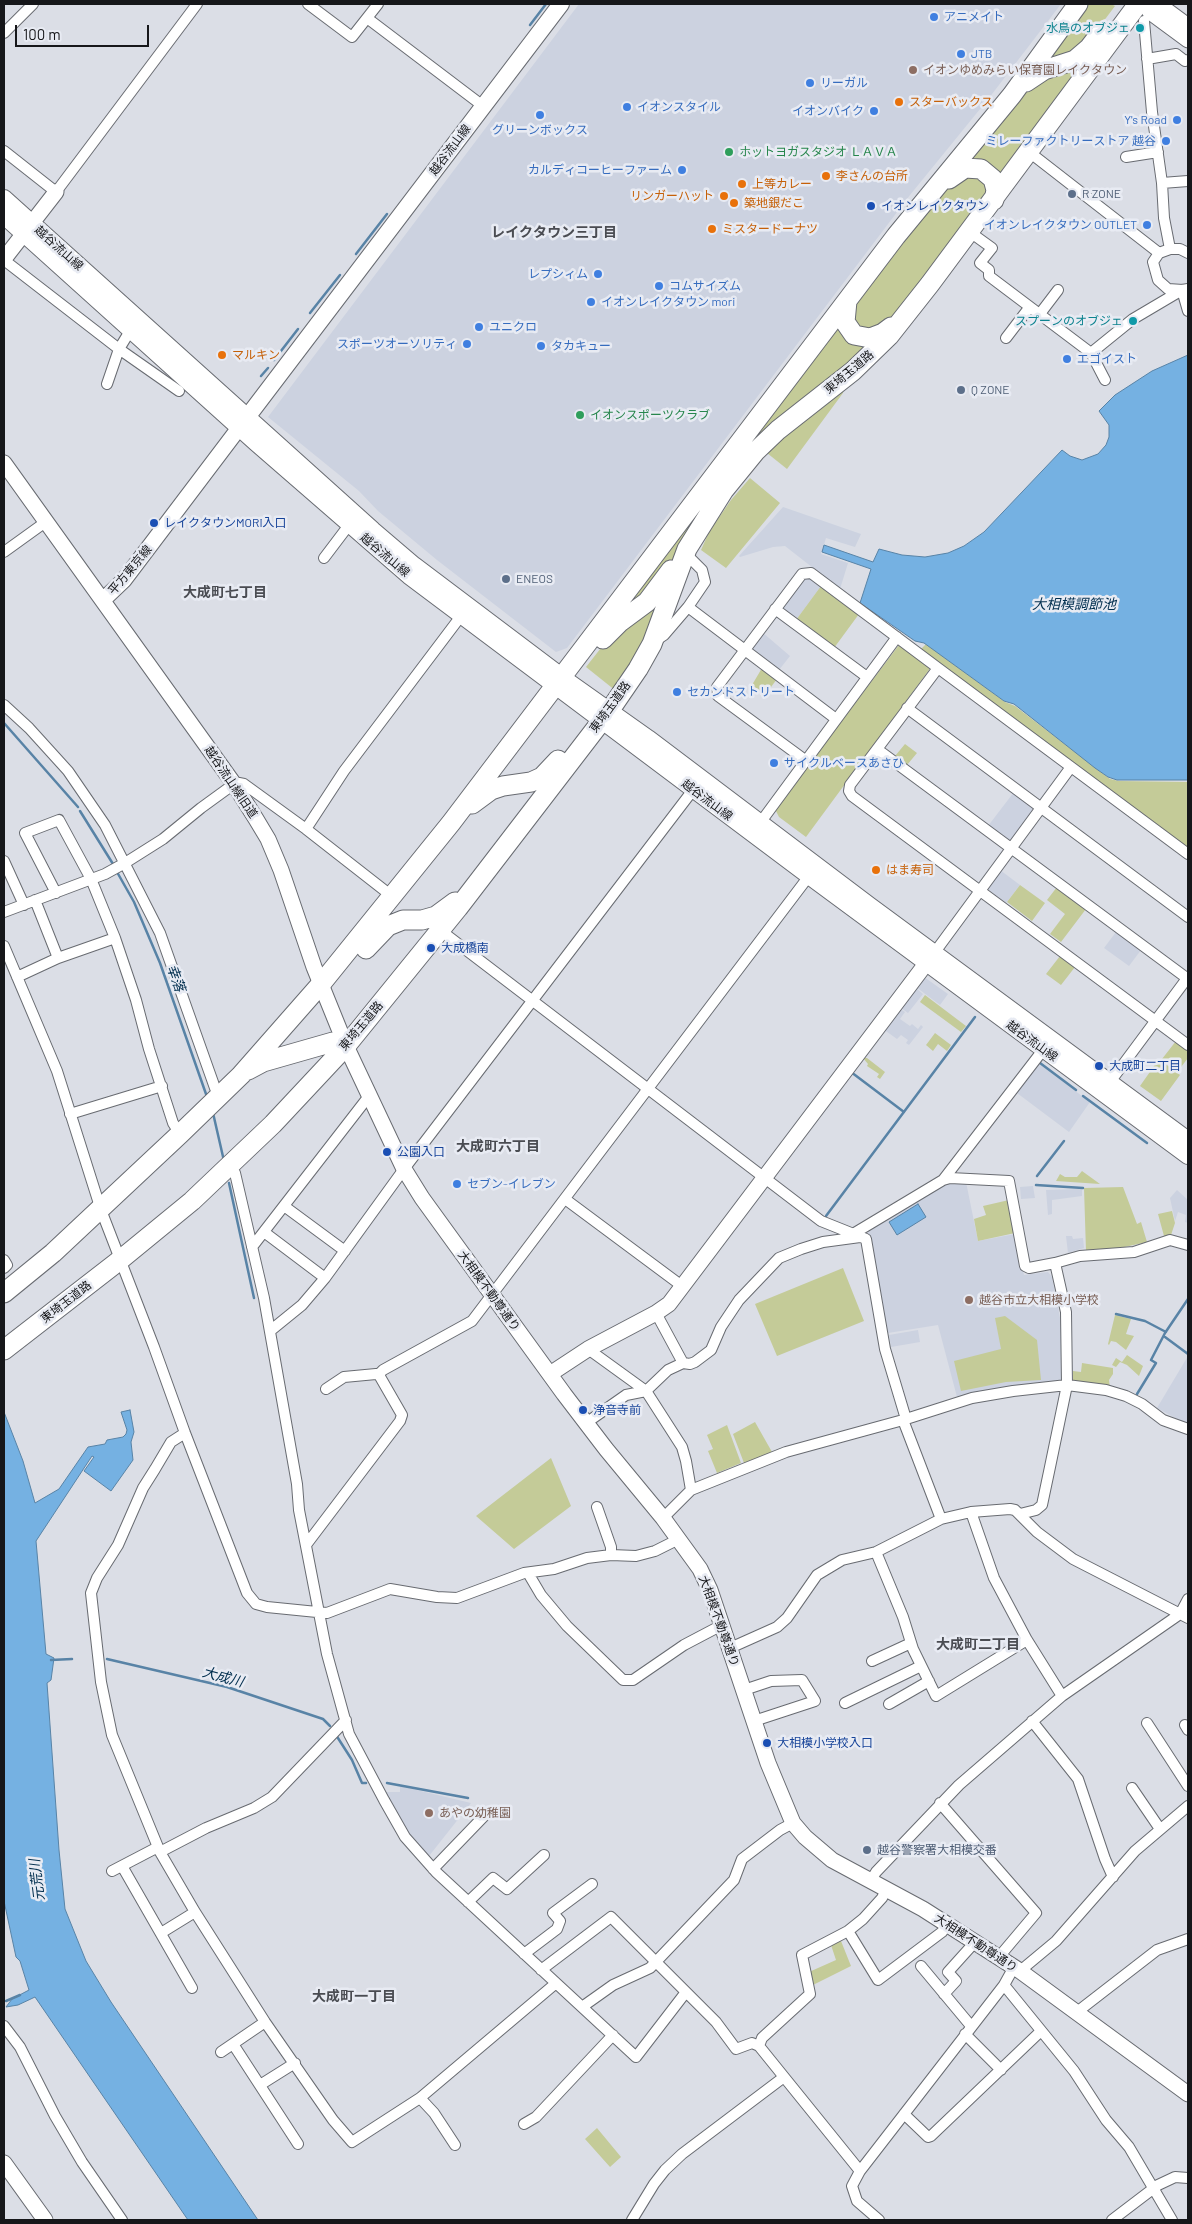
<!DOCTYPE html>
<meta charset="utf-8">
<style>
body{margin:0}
#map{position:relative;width:1192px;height:2224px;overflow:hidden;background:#dbdee6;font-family:Barlow,sans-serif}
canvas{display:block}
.frame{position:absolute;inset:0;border:5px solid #16171a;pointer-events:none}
.scale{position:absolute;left:15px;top:25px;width:134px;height:22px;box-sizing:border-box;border:2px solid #16171a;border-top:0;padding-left:6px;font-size:15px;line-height:18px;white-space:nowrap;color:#16171a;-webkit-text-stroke:4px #e8ebf3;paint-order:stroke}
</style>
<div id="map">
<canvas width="1192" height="2224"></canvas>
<div class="frame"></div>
<div class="scale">100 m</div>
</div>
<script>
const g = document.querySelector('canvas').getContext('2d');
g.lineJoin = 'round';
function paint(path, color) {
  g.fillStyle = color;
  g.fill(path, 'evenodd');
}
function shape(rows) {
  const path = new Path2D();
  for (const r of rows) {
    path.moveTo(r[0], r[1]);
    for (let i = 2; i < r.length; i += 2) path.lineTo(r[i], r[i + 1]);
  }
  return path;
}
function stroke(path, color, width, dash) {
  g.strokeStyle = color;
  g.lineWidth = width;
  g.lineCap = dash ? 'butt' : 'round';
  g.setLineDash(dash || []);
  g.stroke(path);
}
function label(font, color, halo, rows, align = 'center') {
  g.font = font + ' Barlow,"Noto Sans JP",sans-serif';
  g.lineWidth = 5;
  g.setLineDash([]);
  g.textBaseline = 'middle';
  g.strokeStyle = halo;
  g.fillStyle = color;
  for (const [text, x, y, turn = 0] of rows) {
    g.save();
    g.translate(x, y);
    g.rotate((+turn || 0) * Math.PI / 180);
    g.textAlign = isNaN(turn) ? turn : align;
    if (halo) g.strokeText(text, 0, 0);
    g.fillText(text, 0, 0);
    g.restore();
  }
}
paint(shape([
 [579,4,1061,4,989,98,910,195,567,648,556,652,437,560,378,511,359,491,268,417],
 [783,507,861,534,855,547,826,538,821,554,848,563,840,589,785,546,773,547,740,557,739,556],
 [809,576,821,586,796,620,783,611,783,605,804,577],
 [762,632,790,656,779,670,754,652,752,646],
 [1014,792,1033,805,1034,812,1013,840,1008,841,988,826],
 [1000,870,1020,885,1006,903,989,890,989,885],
 [1116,932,1141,950,1129,966,1104,948],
 [924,977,948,994,940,1005,916,987],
 [916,988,923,994,908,1013,901,1008],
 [899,1008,905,1012,900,1019,910,1026,912,1024,918,1029,921,1025,923,1027,909,1045,906,1043,908,1040,901,1035,897,1039,883,1029],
 [1039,1064,1090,1102,1069,1132,1017,1093],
 [948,1181,966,1182,978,1241,1015,1234,1024,1275,1048,1272,1052,1277,1061,1323,1064,1377,1059,1383,1010,1386,957,1397,938,1325,888,1333,868,1232,870,1228],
 [1033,1186,1035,1198,1021,1199,1020,1187],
 [1082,1189,1082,1196,1052,1200,1052,1214,1048,1215,1046,1190],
 [1177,1190,1188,1200,1188,1223,1185,1222,1186,1215,1178,1212,1175,1221,1170,1198],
 [1066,1236,1072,1236,1073,1239,1083,1238,1084,1248,1068,1253],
 [918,1330,920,1342,891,1347,889,1335],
 [1188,1356,1188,1425,1157,1408],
 [400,1786,471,1803,429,1856,414,1841,401,1824,386,1792,400,1792]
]), '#ccd2e0');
paint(shape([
 [1083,4,1111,4,1115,6,1085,46,1047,63],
 [1088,56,1001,183,965,160,1033,80],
 [984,176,989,195,887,324,872,331,854,328,853,302,955,178],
 [839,320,878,342,792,411,690,535,650,592,617,619],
 [844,388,843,393,787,469,767,453,805,419],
 [750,478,780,503,726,568,701,550,709,532,731,500],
 [668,581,648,639,616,691,586,667,608,639],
 [821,586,859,614,834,648,796,620],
 [926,644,1005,702,1015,706,1110,779,1119,781,1188,782,1188,848,921,649],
 [899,645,929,665,929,670,806,837,779,817,775,809],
 [762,668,777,679,765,695,752,685],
 [905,744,917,753,907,765,895,756],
 [1020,885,1045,903,1032,921,1007,902],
 [1057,887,1086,909,1061,942,1050,934,1065,914,1047,900],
 [1060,956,1075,967,1061,985,1046,974],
 [925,995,966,1026,961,1032,920,1002],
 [935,1033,951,1045,947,1051,938,1044,933,1051,926,1045],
 [1176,1041,1188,1050,1188,1058,1178,1071,1162,1059],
 [863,1058,867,1058,885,1072,880,1079,877,1077,879,1074,867,1066,868,1064],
 [1159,1059,1180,1075,1161,1101,1140,1086],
 [1082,1171,1100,1184,1056,1181,1060,1174,1065,1177,1077,1177],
 [1123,1187,1137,1224,1141,1222,1147,1242,1111,1250,1086,1251,1084,1188],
 [1009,1200,1015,1233,978,1241,974,1219,986,1215,983,1206],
 [1172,1211,1175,1223,1171,1235,1164,1236,1158,1214],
 [843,1268,864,1321,777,1356,755,1304],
 [1115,1315,1131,1319,1126,1334,1134,1336,1126,1350,1116,1342,1111,1341,1109,1345,1108,1344],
 [1005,1316,1037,1340,1041,1380,1006,1382,961,1391,954,1361,1001,1349,995,1318],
 [1127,1355,1143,1366,1139,1376,1127,1365,1120,1362,1116,1367,1112,1365,1116,1358,1122,1362],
 [1082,1363,1113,1368,1113,1374,1109,1380,1110,1388,1073,1381,1073,1371,1081,1372],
 [755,1422,772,1452,744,1463,733,1434],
 [727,1425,741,1463,717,1473,708,1451,713,1449,707,1435],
 [551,1458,571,1506,514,1549,476,1516],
 [841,1941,851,1966,813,1985,809,1972,836,1960,831,1945],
 [597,2128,621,2157,610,2167,585,2139]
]), '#c4cb98');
const water = shape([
 [1188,355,1188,780,1117,780,1108,777,1095,768,1014,704,1004,701,924,643,915,641,860,603,871,569,822,552,824,545,873,562,879,549,902,555,925,557,948,553,964,546,984,532,1062,450,1070,456,1082,460,1098,454,1106,445,1109,437,1109,425,1099,411,1115,395,1152,371,1188,355],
 [918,1204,926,1217,897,1235,889,1222,918,1204],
 [130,1410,134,1432,131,1442,133,1460,111,1491,84,1471,94,1457,92,1456,36,1541,46,1654,54,1658,51,1680,47,1683,59,1850,65,1909,86,1961,111,2002,258,2220,188,2220,35,1997,18,2005,6,2007,12,1999,29,1990,20,1961,16,1957,4,1901,4,1412,23,1461,35,1503,59,1489,88,1447,105,1444,107,1440,123,1437,126,1434,127,1430,121,1412,130,1410]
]);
paint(water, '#75b1e2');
stroke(water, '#5883a6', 1);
stroke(shape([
 [530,25,546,4],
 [356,254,387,214],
 [310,313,340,275],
 [274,360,298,329],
 [261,376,268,368],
 [4,723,78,807],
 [80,811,113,864],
 [117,872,134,902,160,963,206,1094],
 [1040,1063,1076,1090],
 [851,1072,904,1112],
 [1083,1096,1147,1143],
 [213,1113,224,1161],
 [1037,1176,1064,1141],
 [229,1183,254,1298],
 [1036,1185,1083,1188],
 [826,1216,975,1017],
 [1116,1314,1145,1321,1166,1332],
 [1165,1337,1188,1354],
 [1137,1394,1156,1363,1151,1360,1165,1333,1188,1299],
 [107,1659,227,1687,323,1719,330,1726],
 [51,1660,72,1659],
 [336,1735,352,1760,362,1783,366,1783],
 [387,1783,468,1798],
 [6,2001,20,1995]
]), '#5883a6', 2.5);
const street = shape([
 [308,4,352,37,378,4],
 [367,18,483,106],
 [1144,21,1152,112,1162,183,1164,218,1170,249],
 [4,33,33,4],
 [1147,59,1176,54,1185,61,1188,60],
 [4,151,56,192,197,4],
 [1033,155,1159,253],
 [1126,157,1158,152],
 [1162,183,1188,181],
 [974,235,992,248,980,263,989,270,989,276,1091,353,1105,380],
 [4,260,119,349,179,391],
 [1182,290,1188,311],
 [1183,290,1168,289,1158,280,1153,262,1159,253,1170,249,1180,249,1188,253],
 [1039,315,1058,290],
 [1006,338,1029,308],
 [1091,353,1133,319,1182,290,1188,289],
 [107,384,119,349,130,331],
 [4,552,47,521],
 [324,558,349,525],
 [688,607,836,719],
 [775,609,867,677],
 [655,641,664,635,688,607,705,582,702,570,690,558,687,550],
 [4,705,29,728,68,771,105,825,160,933,215,1088,220,1096],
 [907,708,1188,917],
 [877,749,1188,979],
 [805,760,718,696,717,687,802,574,811,573,938,668],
 [760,823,897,637],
 [306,829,344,771,461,616],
 [1188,854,938,668,850,785,849,791,852,796,1188,1045],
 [4,861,24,905],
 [56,893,25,833,59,820,91,879,115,938,136,1000,149,1049,173,1123,180,1134],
 [35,900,58,958],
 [4,912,105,874,125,863,163,839,201,808,234,784,239,783,244,784,306,829,393,897],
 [440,930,821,1221,866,1239,885,1349,906,1419],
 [4,946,57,1071,101,1210,154,1347,185,1433,247,1593,256,1604,267,1607,327,1613,390,1589,437,1597,457,1598,524,1573,554,1569,587,1558,611,1555,636,1556,655,1551,679,1539],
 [935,952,1071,767],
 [17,977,58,958,115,938],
 [1110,1082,1188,977],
 [70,1114,162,1086],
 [230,1167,235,1173,264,1298,297,1484,299,1510,327,1654,349,1734,384,1800,405,1837,436,1872,636,2057,686,1992],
 [943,1180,1043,1050],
 [565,1199,682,1286],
 [284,1206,345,1251],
 [264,1232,325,1278],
 [853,1234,943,1180,950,1178,1009,1181,1025,1266,1029,1268,1055,1263,1066,1312,1067,1385,1050,1467,1042,1505,1036,1510,1020,1514],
 [252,1247,369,1096],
 [4,1260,7,1265,4,1268],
 [1055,1263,1080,1256,1134,1252,1170,1240,1188,1245],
 [656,1313,683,1363],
 [270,1331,302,1305,325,1278,404,1169,693,790],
 [588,1349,646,1391,682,1447,686,1461,691,1490],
 [378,1375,383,1370,472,1321,809,876],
 [903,1420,941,1519],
 [586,1423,626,1395,646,1391,668,1370,683,1363,690,1364,695,1362,711,1350,721,1327,739,1300,779,1258,801,1249,823,1242,860,1237],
 [185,1433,171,1442,155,1469,143,1488,118,1545,97,1578,91,1593,101,1682,112,1735,160,1852,195,1912,265,2022,333,2120,352,2142,420,2098,555,1984],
 [597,1507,611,1547,611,1555],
 [971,1512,994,1578,1027,1640,1062,1696],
 [663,1518,691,1490,786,1452,903,1420,972,1398,1013,1391,1067,1385,1106,1390,1126,1396,1142,1404,1163,1420,1188,1429],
 [306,1545,400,1421,402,1415,379,1375,376,1374,344,1377,326,1389],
 [876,1552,903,1617,913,1649,936,1696,1027,1640],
 [528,1573,541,1595,567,1626,623,1680,633,1680,684,1645,722,1625],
 [730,1648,777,1627,787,1618,817,1575,842,1560,876,1552,941,1519,971,1512,1010,1509,1015,1510,1037,1532,1073,1559,1188,1618],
 [872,1661,911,1643],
 [744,1690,771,1681,802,1680,815,1701,754,1721],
 [845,1703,921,1666],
 [889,1704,929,1681],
 [1032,1721,1078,1779,1105,1859,1113,1877],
 [1147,1723,1188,1786],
 [1185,1725,1188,1730],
 [1132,1788,1160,1829],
 [940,1803,1036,1913,998,1958],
 [160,1852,206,1828,254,1808,272,1797,346,1720],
 [122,1866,192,1988],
 [433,1869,487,1813],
 [112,1871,158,1847],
 [870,1882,876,1872,959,1785,1062,1696,1180,1614,1188,1599],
 [468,1902,493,1878,507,1889,544,1855],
 [848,1931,878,1980,942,1932,947,1924],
 [161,1933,195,1912],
 [524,1954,557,1929,560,1921,553,1913,592,1884],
 [921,1966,971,2026],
 [541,1970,611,1917,716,2022,736,2049,752,2043,759,2046,860,2171],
 [1020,1971,1056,1941,1135,1851,1188,1806],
 [1004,1985,1074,2071,1106,2120,1129,2147,1172,2220],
 [944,1994,956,1981,948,1972,975,1942],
 [582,2007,613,1985,650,1968,734,1880,742,1859,780,1830,793,1823],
 [1077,2012,1157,1950,1188,1939],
 [4,2026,20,2047,55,2116,82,2162,122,2220],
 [965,2034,1001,2070],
 [233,2044,298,2144],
 [759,2046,762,2038,810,1994,802,1955,848,1931,863,1919,882,1898,886,1890],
 [221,2052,265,2022],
 [260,2085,295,2063],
 [420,2098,434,2113,455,2145],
 [904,2114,928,2137,931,2136,1041,2031],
 [524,2124,536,2117,613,2035],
 [632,2220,654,2184,665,2170,682,2154,784,2077],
 [879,2220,857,2201,852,2186,860,2171,1004,1985,1014,1967],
 [1112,2220,1158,2185,1175,2177,1188,2178]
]);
const secondary = shape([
 [1145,4,1150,12,1188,40],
 [1158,4,1188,26],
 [4,259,56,192],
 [4,463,234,784,256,819,268,839,281,870,314,967,346,1046,404,1169,422,1198,564,1394,606,1449,663,1518,700,1569,710,1590,768,1763,793,1823,805,1837,832,1860,923,1909,1020,1971,1188,2094],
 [103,600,124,580,239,428],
 [550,1374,588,1349,656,1313,669,1304,934,953],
 [4,2163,45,2220]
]);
const primary = shape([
 [4,198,373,530,414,565,569,682,648,738,869,905,1188,1140],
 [4,216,256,443,409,576,809,876,1188,1156],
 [242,424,561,4]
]);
const highway = shape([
 [1026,82,1044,70,1075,60,1089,48,1099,35],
 [949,179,965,168,981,169,993,179,996,190,994,200],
 [847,301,845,322,854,335,870,338,883,333,891,327],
 [603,639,620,622,647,602,671,570],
 [472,804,491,790,503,786,531,782,542,777,558,760],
 [366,949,388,926,403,920,422,920,436,916,455,902],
 [248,1070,263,1062,333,1042,346,1046],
 [4,1293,53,1253,180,1134,241,1075,321,984,451,823,896,236,1012,95,1078,4],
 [4,1350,120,1260,192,1201,273,1124,346,1046,458,908,610,710,638,669,652,644,687,549,724,490,755,452,778,430,853,371,889,336,930,284,1138,4]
]);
stroke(street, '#686b71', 12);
stroke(secondary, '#686b71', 17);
stroke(primary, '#686b71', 18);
stroke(highway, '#686b71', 21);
stroke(street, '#fff', 10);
stroke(secondary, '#fff', 15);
stroke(primary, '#fff', 16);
stroke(highway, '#fff', 19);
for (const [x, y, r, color] of [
 [934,17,5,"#3f7fe0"],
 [1140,28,5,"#0f9aa8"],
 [961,54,5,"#3f7fe0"],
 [913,70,5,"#8d6e63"],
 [810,83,5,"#3f7fe0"],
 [899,102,5,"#e8710a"],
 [627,107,5,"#3f7fe0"],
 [874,111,5,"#3f7fe0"],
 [540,115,5,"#3f7fe0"],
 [1177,120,5,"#3f7fe0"],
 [1166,141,5,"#3f7fe0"],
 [729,152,5,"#2e9e5b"],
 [682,170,5,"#3f7fe0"],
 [826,176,5,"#e8710a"],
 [742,184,5,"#e8710a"],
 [1072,194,5,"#5c6f8a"],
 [724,196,5,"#e8710a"],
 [734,203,5,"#e8710a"],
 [871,206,5,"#1a4fb4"],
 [1147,225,5,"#3f7fe0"],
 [712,229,5,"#e8710a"],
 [598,274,5,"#3f7fe0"],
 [659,286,5,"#3f7fe0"],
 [591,302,5,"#3f7fe0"],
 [1133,321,5,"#0f9aa8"],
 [479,327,5,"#3f7fe0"],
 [467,344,5,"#3f7fe0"],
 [541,346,5,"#3f7fe0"],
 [222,355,5,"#e8710a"],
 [1067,359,5,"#3f7fe0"],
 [961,390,5,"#5c6f8a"],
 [580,415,5,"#2e9e5b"],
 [154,523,5,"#1a4fb4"],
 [506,579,5,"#5c6f8a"],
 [677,692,5,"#3f7fe0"],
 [774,763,5,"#3f7fe0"],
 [876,870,5,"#e8710a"],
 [431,948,5,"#1a4fb4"],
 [1099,1066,5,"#1a4fb4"],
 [387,1152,5,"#1a4fb4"],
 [457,1184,5,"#3f7fe0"],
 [969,1300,5,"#8d6e63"],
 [583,1410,5,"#1a4fb4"],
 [767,1743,5,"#1a4fb4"],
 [429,1813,5,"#8d6e63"],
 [867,1850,5,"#5c6f8a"]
]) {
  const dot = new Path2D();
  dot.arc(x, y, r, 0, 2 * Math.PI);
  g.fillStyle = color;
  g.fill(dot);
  stroke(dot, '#e8ebf3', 2);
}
label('12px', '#366cbe', '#e8ebf3', [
 ["アニメイト",944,17],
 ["JTB",971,54],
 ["リーガル",820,83],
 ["イオンスタイル",637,107],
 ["イオンバイク",864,111,"right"],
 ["Y's Road",1167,120,"right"],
 ["グリーンボックス",540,130,"center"],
 ["ミレーファクトリーストア 越谷",1156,141,"right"],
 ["カルディコーヒーファーム",672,170,"right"],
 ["イオンレイクタウン OUTLET",1137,225,"right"],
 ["レプシィム",588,274,"right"],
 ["コムサイズム",669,286],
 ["イオンレイクタウン mori",601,302],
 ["ユニクロ",489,327],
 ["スポーツオーソリティ",457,344,"right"],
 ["タカキュー",551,346],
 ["エゴイスト",1077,359],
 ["セカンドストリート",687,692],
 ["サイクルベースあさひ",784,763],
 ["セブン-イレブン",467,1184]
], 'left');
label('12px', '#0d838f', '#e8ebf3', [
 ["水鳥のオブジェ",1130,28],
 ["スプーンのオブジェ",1123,321]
], 'right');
label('12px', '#785e54', '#e8ebf3', [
 ["イオンゆめみらい保育園レイクタウン",923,70],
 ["越谷市立大相模小学校",979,1300],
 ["あやの幼稚園",439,1813]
], 'left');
label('12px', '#c56008', '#e8ebf3', [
 ["スターバックス",909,102],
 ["李さんの台所",836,176],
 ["上等カレー",752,184],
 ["リンガーハット",714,196,"right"],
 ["築地銀だこ",744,203],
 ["ミスタードーナツ",722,229],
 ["マルキン",232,355],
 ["はま寿司",886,870]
], 'left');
label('12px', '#16171a', '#e8ebf3', [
 ["越谷流山線",450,150,-53],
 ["越谷流山線",59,248,42],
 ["東埼玉道路",849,372,-40],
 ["越谷流山線",385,555,40],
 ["平方東京線",130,570,-50],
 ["東埼玉道路",610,707,-54],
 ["越谷流山線旧道",231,782,56],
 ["越谷流山線",707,800,37],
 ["東埼玉道路",361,1026,-50],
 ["越谷流山線",1032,1041,36],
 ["大相模不動尊通り",489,1291,54],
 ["東埼玉道路",66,1302,-38],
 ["大相模不動尊通り",719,1621,70],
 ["大相模不動尊通り",976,1943,33]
]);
label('12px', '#27864d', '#e8ebf3', [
 ["ホットヨガスタジオ ＬＡＶＡ",739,152],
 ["イオンスポーツクラブ",590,415]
], 'left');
label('12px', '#4e5e75', '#e8ebf3', [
 ["R ZONE",1082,194],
 ["Q ZONE",971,390],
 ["ENEOS",516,579],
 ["越谷警察署大相模交番",877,1850]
], 'left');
label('12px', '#164399', '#e8ebf3', [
 ["イオンレイクタウン",881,206],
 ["レイクタウンMORI入口",164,523],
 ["大成橋南",441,948],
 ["大成町二丁目",1109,1066],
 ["公園入口",397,1152],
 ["浄音寺前",593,1410],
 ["大相模小学校入口",777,1743]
], 'left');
label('bold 14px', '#4a4c52', '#e8ebf3', [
 ["レイクタウン三丁目",554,232],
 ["大成町七丁目",225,592],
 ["大成町六丁目",498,1146],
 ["大成町二丁目",978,1644],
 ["大成町一丁目",354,1996]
]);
label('italic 14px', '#002e4e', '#e8ebf3', [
 ["大相模調節池",1074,604],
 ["幸落",176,978,70],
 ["大成川",223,1677,15],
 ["元荒川",37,1880,-97]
]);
</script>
